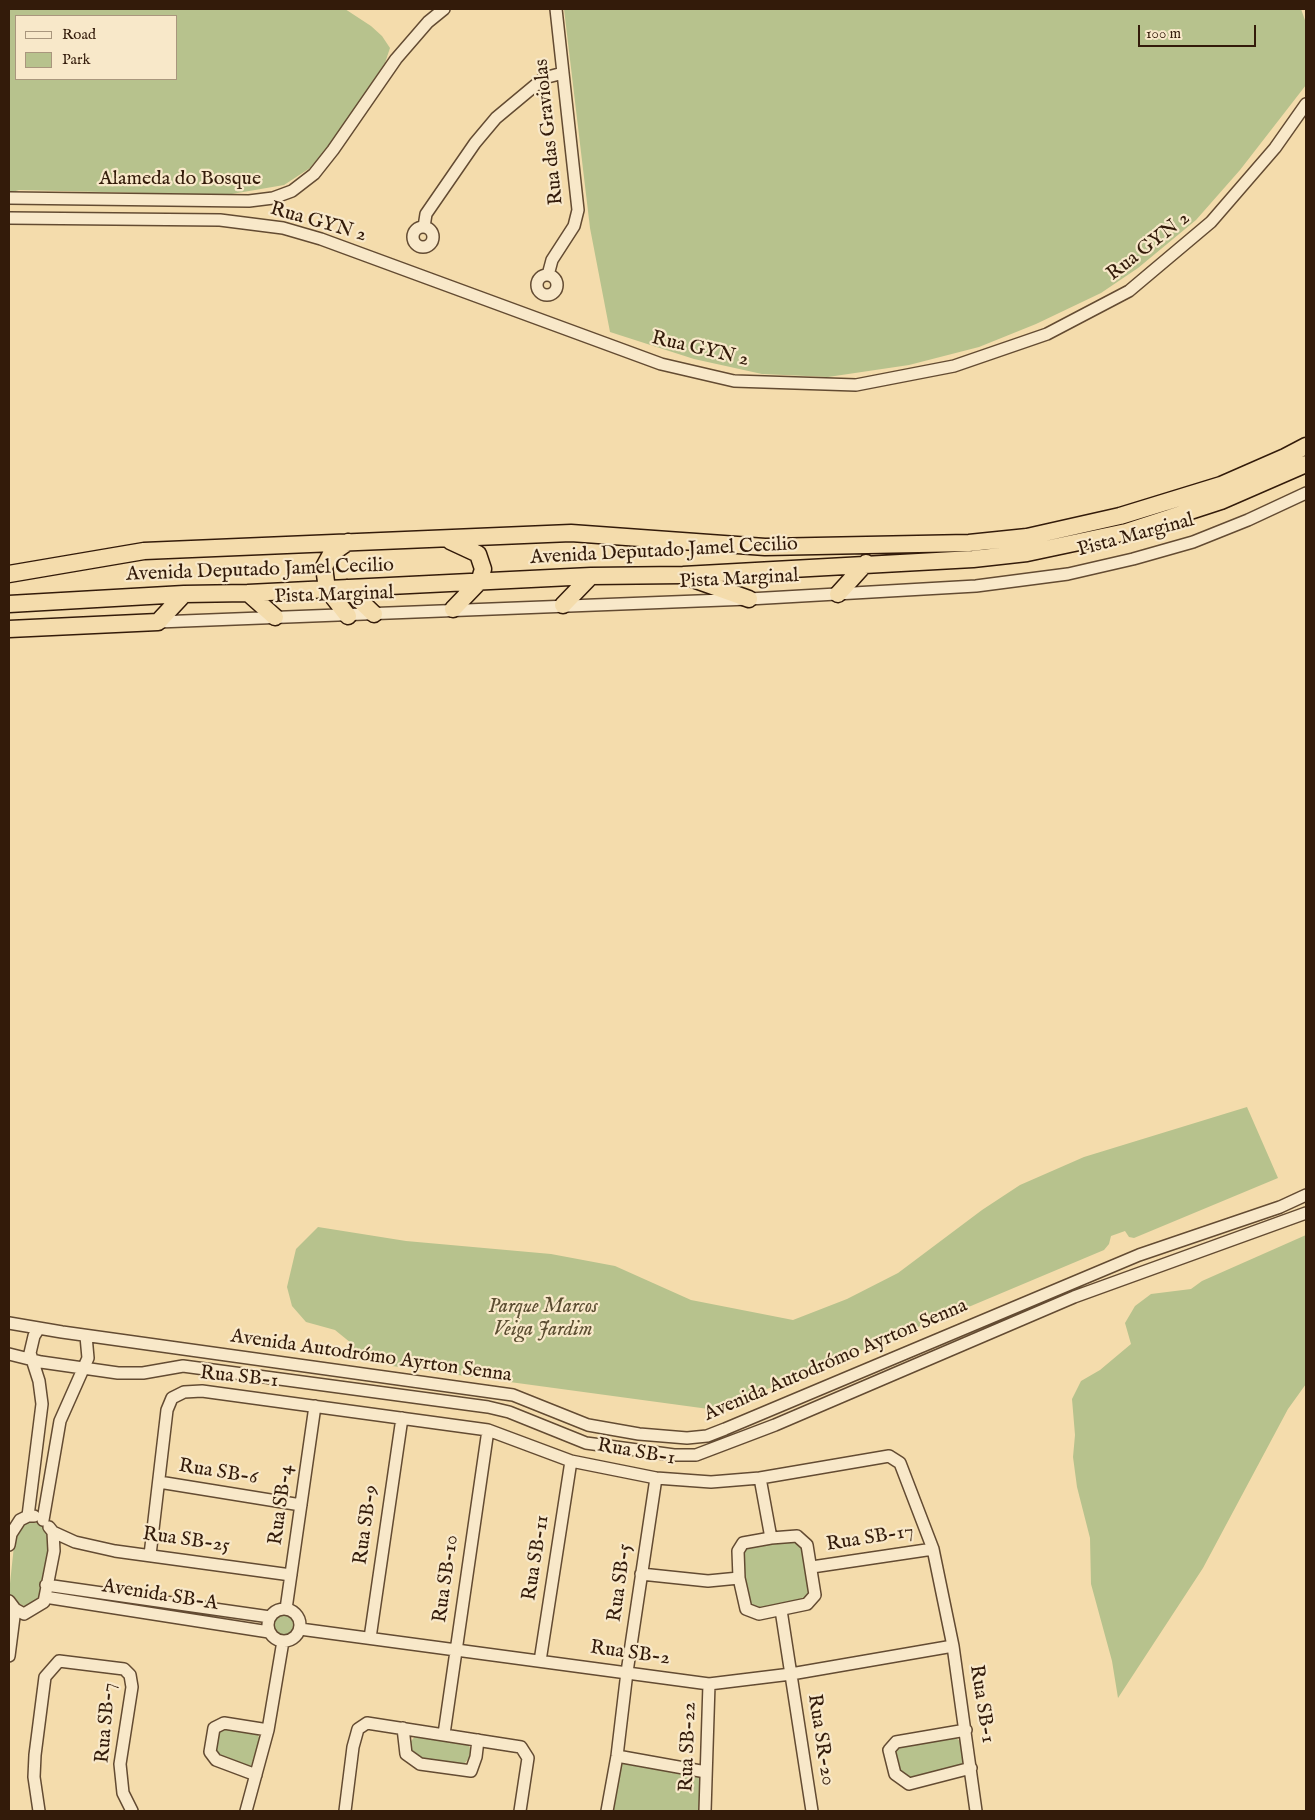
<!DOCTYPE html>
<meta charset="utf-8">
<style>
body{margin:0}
#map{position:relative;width:1315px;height:1820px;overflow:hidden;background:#f4dcac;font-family:"IM FELL English",serif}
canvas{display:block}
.frame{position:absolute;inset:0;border:10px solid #331b0a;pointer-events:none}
.legend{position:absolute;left:15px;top:15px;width:162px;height:65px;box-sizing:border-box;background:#f8e8c9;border:1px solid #a9967d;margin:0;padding:6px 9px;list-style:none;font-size:15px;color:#331b0a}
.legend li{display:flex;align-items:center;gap:10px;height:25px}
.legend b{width:25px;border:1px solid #a9967d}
.scale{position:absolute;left:1138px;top:25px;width:118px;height:22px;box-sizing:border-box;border:2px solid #331b0a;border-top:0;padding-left:6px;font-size:15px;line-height:18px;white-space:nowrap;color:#331b0a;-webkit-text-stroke:4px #f8e8c9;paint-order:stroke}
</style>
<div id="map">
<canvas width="1315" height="1820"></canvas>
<div class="frame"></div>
<ul class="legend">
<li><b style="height:6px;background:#f8e8c9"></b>Road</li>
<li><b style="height:14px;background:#b7c28d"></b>Park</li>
</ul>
<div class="scale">100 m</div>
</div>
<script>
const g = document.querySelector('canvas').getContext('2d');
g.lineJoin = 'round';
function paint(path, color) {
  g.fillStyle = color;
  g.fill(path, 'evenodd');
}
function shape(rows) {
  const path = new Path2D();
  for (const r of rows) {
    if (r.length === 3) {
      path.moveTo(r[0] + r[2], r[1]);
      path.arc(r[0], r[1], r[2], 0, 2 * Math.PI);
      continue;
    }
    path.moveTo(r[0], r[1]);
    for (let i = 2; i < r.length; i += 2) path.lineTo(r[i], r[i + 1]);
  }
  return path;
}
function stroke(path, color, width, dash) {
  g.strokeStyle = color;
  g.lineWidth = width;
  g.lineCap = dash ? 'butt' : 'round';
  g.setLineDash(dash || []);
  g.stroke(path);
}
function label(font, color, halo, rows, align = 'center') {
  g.font = font + ' "IM FELL English",serif';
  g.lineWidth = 4.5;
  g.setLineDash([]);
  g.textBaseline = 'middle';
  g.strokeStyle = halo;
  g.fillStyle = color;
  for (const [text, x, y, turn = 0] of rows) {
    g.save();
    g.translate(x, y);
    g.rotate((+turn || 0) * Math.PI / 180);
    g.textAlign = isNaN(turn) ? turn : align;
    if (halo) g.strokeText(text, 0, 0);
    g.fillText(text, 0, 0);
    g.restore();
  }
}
paint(shape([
 [9,9,345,9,371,26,382,36,390,48,385,63,332,142,310,168,284,185,226,195,19,190,9,193],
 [16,16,176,16,176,79,16,79],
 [564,9,1301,9,1306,23,1306,85,1240,170,1196,220,1138,268,1101,293,1036,324,979,347,909,365,828,377,762,374,694,359,610,332,590,228],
 [1247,1107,1278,1178,1134,1238,1129,1237,1125,1231,1111,1236,1109,1244,1104,1250,959,1311,953,1306,943,1310,940,1318,716,1410,392,1366,384,1354,351,1349,351,1343,335,1330,306,1322,292,1306,287,1287,296,1249,318,1227,406,1241,551,1254,615,1266,691,1300,793,1320,847,1299,898,1273,982,1210,1020,1185,1084,1157],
 [1306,1235,1306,1384,1288,1409,1203,1568,1118,1698,1112,1661,1091,1584,1090,1538,1077,1487,1073,1457,1075,1435,1072,1399,1081,1381,1100,1370,1131,1344,1125,1323,1135,1306,1151,1294,1191,1289,1202,1281],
 [29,1522,37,1523,44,1527,49,1541,42,1596,37,1602,24,1606,12,1600,9,1593,15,1536,22,1526],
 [793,1540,802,1546,809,1590,806,1597,802,1601,758,1608,752,1606,747,1601,741,1556,744,1550,748,1546],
 [284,1625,12],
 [221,1728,258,1735,260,1740,251,1766,248,1768,215,1755,216,1732],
 [416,1735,468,1744,471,1750,471,1756,464,1764,417,1757,414,1756,408,1745],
 [955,1737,961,1742,964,1761,962,1765,912,1778,900,1774,894,1752,898,1746],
 [622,1763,697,1775,701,1780,700,1811,609,1811]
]), '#b7c28d');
const minor = shape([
 [9,198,249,201,273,198,292,191,314,174,333,150,396,59,428,22,444,9],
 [9,218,220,220,283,228,321,239,661,364,734,381,856,385,954,366,1047,334,1129,291,1211,222,1275,148,1306,104],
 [423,237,10],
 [424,227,426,214,475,143,496,118,544,78,563,73],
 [547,285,10],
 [548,275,552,260,574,226,578,210,556,9],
 [158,622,749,599,976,586,1068,574,1133,559,1193,542,1248,520,1306,493],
 [9,1323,62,1332,513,1395,588,1425,639,1434,687,1438,707,1436,725,1429,1139,1255,1280,1207,1306,1195],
 [9,1354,41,1362,118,1373,143,1373,183,1366,488,1407,509,1412,586,1443,674,1455,696,1455,775,1425,1074,1297,1306,1213],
 [760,1478,771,1538],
 [159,1482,301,1505],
 [28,1516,42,1404,39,1381,30,1353,34,1336,39,1328],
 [43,1520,60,1421,88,1358,86,1336],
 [53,1532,75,1542,115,1551,291,1575],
 [797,1536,807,1545,815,1595,807,1604,759,1614,746,1609,739,1578,738,1551,743,1543,771,1538,797,1536],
 [9,1545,11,1534,20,1520,28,1516,34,1516],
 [150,1555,167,1410,172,1398,184,1392,202,1391,488,1430,571,1461,656,1478,711,1482,760,1478,889,1456,900,1463,933,1549,953,1646,976,1811],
 [812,1567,933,1549],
 [641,1574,708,1581,739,1578],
 [46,1585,270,1617],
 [45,1597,269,1632],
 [9,1601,15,1609,24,1614,44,1602,54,1551,53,1532,49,1527],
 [284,1625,16],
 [286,1609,315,1406],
 [781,1610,812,1811],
 [300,1629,709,1684,791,1674,953,1646],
 [370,1638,402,1418],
 [9,1656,15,1609],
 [540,1661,571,1461],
 [403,1728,406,1754,420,1764,471,1771,476,1757,478,1740],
 [966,1730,896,1742,889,1750,895,1774,909,1784,971,1768],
 [444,1734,488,1430],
 [617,1756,706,1772],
 [256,1775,216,1760,210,1752,214,1728,224,1723,268,1730],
 [39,1811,34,1777,35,1755,45,1677,59,1661,124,1669,130,1675,132,1687,120,1764,123,1793,132,1811],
 [246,1811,268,1730,283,1641],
 [345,1811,353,1747,358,1729,367,1723,521,1747,528,1758,520,1811],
 [607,1811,617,1756,627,1672,656,1478],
 [705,1811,709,1684]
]);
const highway = shape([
 [450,541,478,554,483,569,479,582,453,609],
 [9,574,144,551,571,533,765,547,969,543,1027,537,1120,516,1221,485,1285,457,1306,446],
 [690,578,749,599],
 [347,588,374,614],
 [248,593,275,617],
 [838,594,866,563],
 [9,604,184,594,248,593,591,576,683,575,973,559,1027,553,1126,532,1221,501,1306,464],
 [563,605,591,576],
 [348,616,327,589,324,567,331,554,348,542],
 [9,629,158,622,184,594]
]);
stroke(minor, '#634b32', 14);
stroke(highway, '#331b0a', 19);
stroke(minor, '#f8e8c9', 11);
stroke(highway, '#f4dcac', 16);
label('20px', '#331b0a', '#f8e8c9', [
 ["Rua das Graviolas",550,132,-96],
 ["Alameda do Bosque",180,180],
 ["Rua GYN 2",318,223,16],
 ["Rua GYN 2",1149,247,-38],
 ["Rua GYN 2",700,350,13],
 ["Pista Marginal",1136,536,-15],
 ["Avenida Deputado Jamel Cecilio",664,552,-3],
 ["Avenida Deputado Jamel Cecilio",260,571,-2],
 ["Pista Marginal",739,580,-3],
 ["Pista Marginal",334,596,-2],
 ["Avenida Autodrómo Ayrton Senna",371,1357,8],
 ["Avenida Autodrómo Ayrton Senna",836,1361,-23],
 ["Rua SB-1",239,1378,6],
 ["Rua SB-1",636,1453,10],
 ["Rua SB-6",218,1473,9],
 ["Rua SB-4",282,1505,-82],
 ["Rua SB-9",367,1525,-82],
 ["Rua SB-17",870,1539,-9],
 ["Rua SB-25",186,1541,8],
 ["Rua SB-11",537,1558,-81],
 ["Rua SB-10",447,1579,-82],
 ["Rua SB-5",621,1583,-82],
 ["Avenida SB-A",160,1596,9],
 ["Rua SB-2",630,1654,8],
 ["Rua SB-1",981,1704,81],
 ["Rua SB-7",107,1723,-85],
 ["Rua SR-20",820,1740,81],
 ["Rua SB-22",689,1747,-88]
]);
label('italic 20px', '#5b4d31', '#f8e8c9', [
 ["Parque Marcos",543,1308],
 ["Veiga Jardim",543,1331]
]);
</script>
